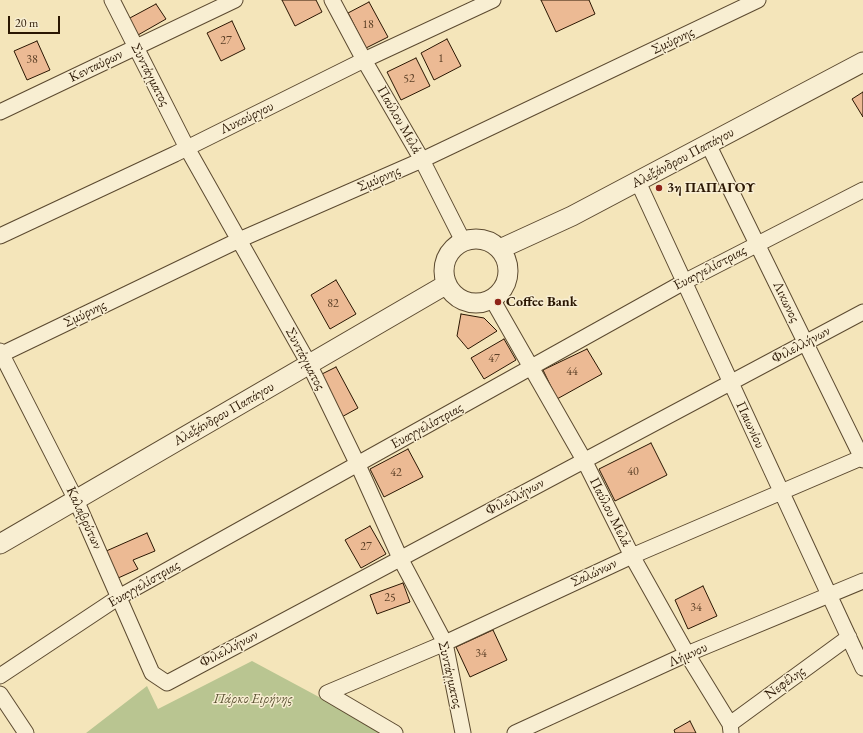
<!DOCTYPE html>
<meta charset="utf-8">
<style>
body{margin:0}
#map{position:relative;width:863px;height:733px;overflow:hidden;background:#f4e5ba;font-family:"EB Garamond",serif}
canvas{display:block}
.scale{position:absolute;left:8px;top:16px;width:52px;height:18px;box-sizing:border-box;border:2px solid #2a1602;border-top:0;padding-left:5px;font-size:12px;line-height:14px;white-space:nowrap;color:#2a1602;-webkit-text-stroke:3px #f8eed2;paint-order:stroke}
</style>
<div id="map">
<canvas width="863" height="733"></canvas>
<div class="scale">20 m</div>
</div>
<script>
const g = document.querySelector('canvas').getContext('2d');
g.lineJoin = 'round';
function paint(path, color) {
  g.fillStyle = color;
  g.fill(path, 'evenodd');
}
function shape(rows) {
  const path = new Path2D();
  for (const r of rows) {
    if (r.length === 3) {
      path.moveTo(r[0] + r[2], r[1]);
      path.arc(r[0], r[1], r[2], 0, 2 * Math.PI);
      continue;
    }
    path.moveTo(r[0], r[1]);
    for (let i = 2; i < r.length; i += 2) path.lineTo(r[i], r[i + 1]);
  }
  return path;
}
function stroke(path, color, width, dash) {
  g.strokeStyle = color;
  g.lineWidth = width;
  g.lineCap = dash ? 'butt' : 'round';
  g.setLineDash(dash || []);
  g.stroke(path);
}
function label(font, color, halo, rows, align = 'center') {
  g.font = font + ' "EB Garamond",serif';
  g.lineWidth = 3;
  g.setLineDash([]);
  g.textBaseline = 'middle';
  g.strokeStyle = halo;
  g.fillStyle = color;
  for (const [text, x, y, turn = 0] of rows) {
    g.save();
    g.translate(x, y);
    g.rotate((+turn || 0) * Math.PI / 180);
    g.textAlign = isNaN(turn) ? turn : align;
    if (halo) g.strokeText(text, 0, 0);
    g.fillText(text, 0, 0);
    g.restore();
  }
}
paint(shape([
 [252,661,386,733,86,733,147,686,158,709]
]), '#b9c591');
const building = shape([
 [282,0,316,0,322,12,295,26,282,0],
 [541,0,589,0,595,14,556,32,541,0],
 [369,2,388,37,366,48,348,13,369,2],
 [156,4,166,19,138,35,128,19,156,4],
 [232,21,245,49,221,61,207,33,232,21],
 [447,39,461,66,434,80,421,53,447,39],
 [37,41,50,70,27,80,14,51,37,41],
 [416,58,430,86,401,100,387,72,416,58],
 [863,92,863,117,852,99,863,92],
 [336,280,356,314,330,329,311,295,336,280],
 [461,314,484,318,497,331,468,349,457,336,461,314],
 [504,339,516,360,484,379,471,358,504,339],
 [587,349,602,374,557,399,543,370,587,349],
 [336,367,358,408,338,419,316,377,336,367],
 [651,443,667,475,615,501,599,469,651,443],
 [408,449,423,477,384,497,370,469,408,449],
 [370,526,386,554,361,568,345,540,370,526],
 [147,533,155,551,133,560,138,569,116,579,104,552,147,533],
 [403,583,410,602,377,614,370,595,403,583],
 [703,586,717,616,688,629,675,600,703,586],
 [493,630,507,660,470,677,456,647,493,630],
 [690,721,696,733,675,733,674,730,690,721]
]);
paint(building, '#ecba94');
stroke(building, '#2a1602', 1);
const minor = shape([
 [112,0,187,148,309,364,358,465,400,558,445,643,463,733],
 [332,0,364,60,422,160,463,241],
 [0,112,235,0],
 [708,144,863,460],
 [638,182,863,668],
 [0,236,175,154,364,60,493,0],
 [492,299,584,460,632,556,687,654,730,724],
 [0,351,76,500,152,673,167,683,863,312],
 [0,355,239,240,422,160,758,0],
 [0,676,119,597,684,282,863,190],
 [327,693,445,643,632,556,863,457],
 [327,693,395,733],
 [0,694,26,733],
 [731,732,730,724,849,637],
 [515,733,687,654,863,581]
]);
const tertiary = shape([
 [476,271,32],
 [500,249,572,216,863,62],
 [0,544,447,284]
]);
stroke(minor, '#5c4a30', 17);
stroke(tertiary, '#5c4a30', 21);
stroke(minor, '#f8eed2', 15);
stroke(tertiary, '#f8eed2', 19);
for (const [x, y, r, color] of [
 [659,188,4,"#8f2418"],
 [498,302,4,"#8f2418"]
]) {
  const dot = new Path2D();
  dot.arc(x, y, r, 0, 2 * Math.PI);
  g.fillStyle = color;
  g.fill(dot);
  stroke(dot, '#f8eed2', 1.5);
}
label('12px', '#5a3f26', null, [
 ["18",368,25],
 ["27",226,41],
 ["1",441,59],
 ["38",32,60],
 ["52",409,79],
 ["82",333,304],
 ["47",494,359],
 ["44",572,372],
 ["40",633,472],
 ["42",396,473],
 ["27",366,547],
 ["25",390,598],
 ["34",696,608],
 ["34",481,654]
]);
label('14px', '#2a1602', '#f8eed2', [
 ["Σμύρνης",673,41,-26],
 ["Κενταύρων",96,66,-26],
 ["Συντάγματος",150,75,63],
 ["Λυκούργου",247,118,-26],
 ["Παύλου Μελά",399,120,60],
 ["Αλεξάνδρου Παπάγου",683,158,-28],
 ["Σμύρνης",379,179,-24],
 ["Ευαγγελίστριας",710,268,-28],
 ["Λικωνος",786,302,64],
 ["Σμύρνης",85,314,-26],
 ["Φιλελλήνων",801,345,-28],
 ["Συντάγματος",305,359,62],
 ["Αλεξάνδρου Παπάγου",224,414,-30],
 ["Παιωνίου",750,425,65],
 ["Ευαγγελίστριας",427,426,-29],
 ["Φιλελλήνων",515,497,-28],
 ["Παύλου Μελά",610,512,63],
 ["Καλαβρύτων",84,518,65],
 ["Σαλώνων",594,573,-25],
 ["Ευαγγελίστριας",144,584,-30],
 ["Φιλελλήνων",229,649,-28],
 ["Λήμνου",688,655,-24],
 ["Συντάγματος",450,675,77],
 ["Νεφέλης",785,683,-36]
]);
label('bold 14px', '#2a1602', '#f8eed2', [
 ["3η ΠΑΠΑΓΟΥ",667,188],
 ["Coffee Bank",506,302]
], 'left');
label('italic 14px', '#5c5334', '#f8eed2', [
 ["Πάρκο Ειρήνης",253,699]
]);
</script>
